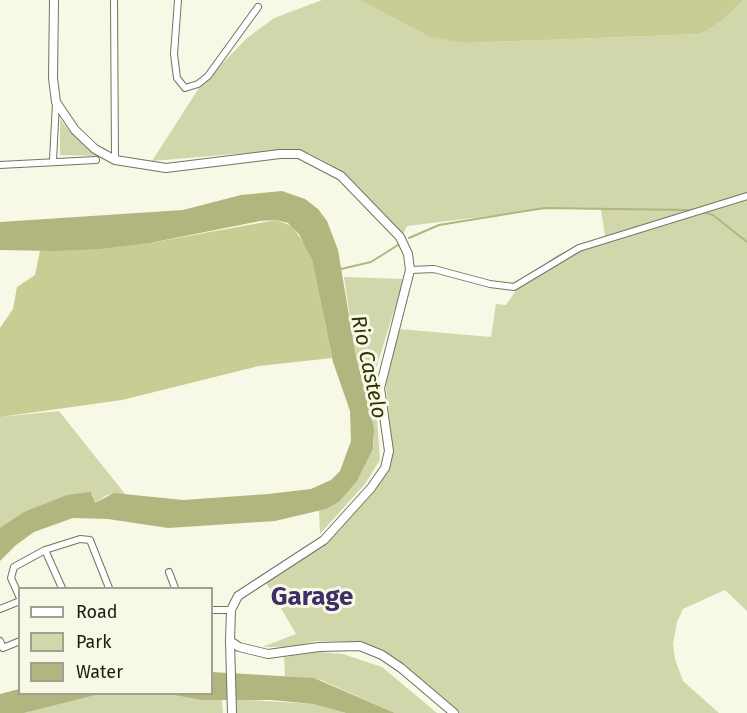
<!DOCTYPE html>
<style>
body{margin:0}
#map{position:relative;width:747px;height:713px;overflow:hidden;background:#f7f9e6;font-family:"Fira Sans",sans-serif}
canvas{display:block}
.legend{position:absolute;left:18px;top:587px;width:195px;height:108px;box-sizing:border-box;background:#f7f9e6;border:2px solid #9fa192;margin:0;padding:8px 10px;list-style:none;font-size:18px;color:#1b1c15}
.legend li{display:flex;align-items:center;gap:12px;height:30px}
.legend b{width:30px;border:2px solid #9fa192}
</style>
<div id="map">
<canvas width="747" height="713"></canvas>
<ul class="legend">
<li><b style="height:8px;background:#fff"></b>Road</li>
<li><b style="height:16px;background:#d2d7ab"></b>Park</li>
<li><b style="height:16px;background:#b0b67d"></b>Water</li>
</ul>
</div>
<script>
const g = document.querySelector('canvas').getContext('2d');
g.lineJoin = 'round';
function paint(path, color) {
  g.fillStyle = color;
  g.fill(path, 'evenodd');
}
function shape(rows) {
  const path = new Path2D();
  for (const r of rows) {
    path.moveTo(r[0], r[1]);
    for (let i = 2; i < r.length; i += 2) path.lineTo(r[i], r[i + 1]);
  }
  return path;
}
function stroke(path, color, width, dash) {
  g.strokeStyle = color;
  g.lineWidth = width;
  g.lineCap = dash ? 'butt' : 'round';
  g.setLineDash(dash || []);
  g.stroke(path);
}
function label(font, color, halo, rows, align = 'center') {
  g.font = font + ' "Fira Sans",sans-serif';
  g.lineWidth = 6;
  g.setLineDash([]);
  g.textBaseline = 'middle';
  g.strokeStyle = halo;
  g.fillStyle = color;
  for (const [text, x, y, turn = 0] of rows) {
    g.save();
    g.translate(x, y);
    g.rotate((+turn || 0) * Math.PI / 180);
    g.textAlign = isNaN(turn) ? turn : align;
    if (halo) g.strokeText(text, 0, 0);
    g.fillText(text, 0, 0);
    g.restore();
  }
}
paint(shape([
 [322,0,360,0,466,43,701,34,723,20,744,0,747,0,747,611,725,590,683,609,677,622,673,644,675,659,683,681,719,713,455,713,397,661,348,642,316,641,294,647,262,647,296,634,264,579,323,546,374,491,392,448,385,377,399,329,491,337,496,304,506,305,521,283,557,255,605,236,601,210,554,208,407,226,403,235,333,166,309,153,272,151,152,161,199,88,247,38,274,18],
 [60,119,68,129,98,156,60,155],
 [344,277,404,279,374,375,380,460,365,484,320,534,319,511,340,501,357,481,373,449,374,441,366,391,355,351],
 [59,411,125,494,107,495,95,503,92,493,0,528,0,417],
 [318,652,343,654,382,667,437,713,395,713,321,680,285,676,284,657],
 [100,694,168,694,201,700,222,700,223,713,24,713],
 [233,699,313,704,346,713,234,713]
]), '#d2d7ab');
paint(shape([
 [360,0,744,0,723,20,701,34,466,43,431,37],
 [276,220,292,226,306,246,312,260,332,358,259,366,122,400,0,417,0,328,13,309,17,287,35,275,40,251,150,243]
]), '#c7cd93');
paint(shape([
 [282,191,305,199,318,209,327,221,338,250,355,351,374,429,373,449,357,481,340,501,326,509,275,521,168,528,108,519,73,518,34,532,16,545,0,561,0,528,24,512,67,495,91,492,95,503,114,493,183,500,268,494,311,489,331,480,340,471,351,441,350,411,333,362,312,260,299,234,288,223,276,220,260,221,150,243,98,249,54,251,0,250,0,222,183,210,241,195],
 [212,672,314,678,395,713,346,713,313,704,271,700,201,700,168,694,212,694],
 [19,689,20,694,100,694,24,713,0,713,0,694]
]), '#b0b67d');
stroke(shape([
 [703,212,713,215,747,242],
 [409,238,439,225,544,208,688,210],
 [341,269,371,262,398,245]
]), '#b0b67d', 2);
const minor = shape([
 [114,0,115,160],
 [178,0,174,54,177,78,185,88,198,84,208,76,258,7],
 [53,160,56,103],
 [0,165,96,160],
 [410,270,434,269,490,284,514,287,579,248,747,196],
 [45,550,62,588],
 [169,572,175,588],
 [20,598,11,578,14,567,45,550,80,539,90,540,109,588],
 [0,609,20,601],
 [212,610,231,610],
 [0,641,3,648,20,641]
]);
const tertiary = shape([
 [230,641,232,713]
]);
const secondary = shape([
 [54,0,53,78,56,102,75,130,95,149,115,160,166,168,280,154,299,154,341,176,400,237,408,254,410,270,380,388,389,451,385,468,371,488,324,540,238,596,231,610,230,641,239,647,268,654,319,647,360,646,382,655,401,668,454,713]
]);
stroke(minor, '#727463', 8);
stroke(tertiary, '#727463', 10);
stroke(secondary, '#727463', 10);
stroke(minor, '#fff', 6);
stroke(tertiary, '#fff', 8);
stroke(secondary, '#fff', 8);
label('italic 21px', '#2e3102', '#f7f9e6', [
 ["Rio Castelo",368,367,78]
]);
label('bold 26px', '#3e2e6a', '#f7f9e6', [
 ["Garage",312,598]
]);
</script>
